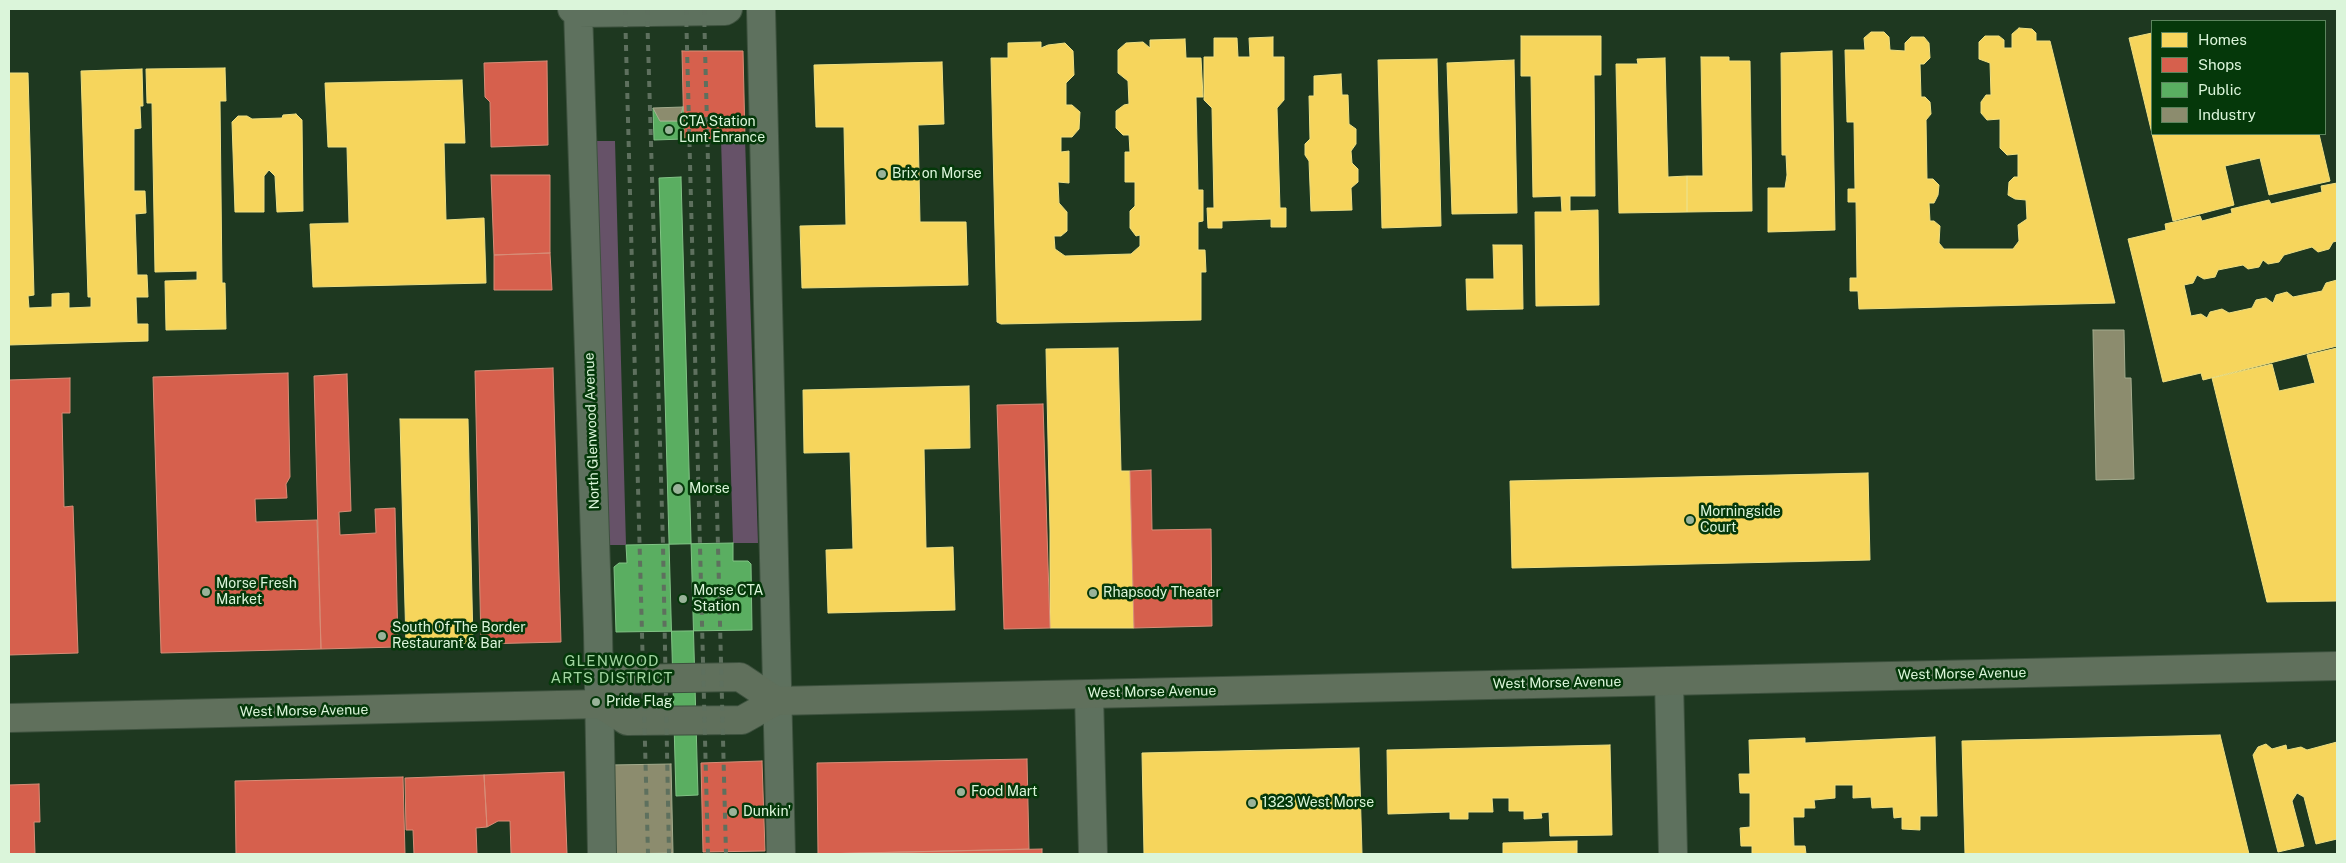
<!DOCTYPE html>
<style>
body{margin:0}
#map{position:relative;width:2346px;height:863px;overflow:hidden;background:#1e3820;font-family:"Public Sans",sans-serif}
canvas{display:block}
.frame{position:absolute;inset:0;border:10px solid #dbf5da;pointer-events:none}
.legend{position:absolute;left:2151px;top:20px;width:175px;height:115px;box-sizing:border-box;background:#05380a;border:1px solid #5b845d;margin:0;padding:6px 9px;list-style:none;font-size:15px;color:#dbf5da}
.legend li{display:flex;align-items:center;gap:10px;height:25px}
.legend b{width:25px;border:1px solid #5b845d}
</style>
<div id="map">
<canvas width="2346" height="863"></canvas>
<div class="frame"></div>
<ul class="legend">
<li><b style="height:14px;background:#f6d55c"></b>Homes</li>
<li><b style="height:14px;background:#d6604d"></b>Shops</li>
<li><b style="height:14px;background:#5aae61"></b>Public</li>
<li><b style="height:14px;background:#8c8c6e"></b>Industry</li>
</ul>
</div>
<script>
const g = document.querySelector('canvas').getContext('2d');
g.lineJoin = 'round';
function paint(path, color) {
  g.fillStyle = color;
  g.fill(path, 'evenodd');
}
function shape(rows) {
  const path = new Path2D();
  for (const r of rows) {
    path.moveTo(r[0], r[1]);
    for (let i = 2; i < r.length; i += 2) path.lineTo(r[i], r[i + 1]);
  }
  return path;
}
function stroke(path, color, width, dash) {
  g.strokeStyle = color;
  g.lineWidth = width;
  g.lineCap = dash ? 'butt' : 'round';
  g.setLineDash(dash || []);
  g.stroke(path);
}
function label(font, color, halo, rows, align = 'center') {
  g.font = font + ' "Public Sans",sans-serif';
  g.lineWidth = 5;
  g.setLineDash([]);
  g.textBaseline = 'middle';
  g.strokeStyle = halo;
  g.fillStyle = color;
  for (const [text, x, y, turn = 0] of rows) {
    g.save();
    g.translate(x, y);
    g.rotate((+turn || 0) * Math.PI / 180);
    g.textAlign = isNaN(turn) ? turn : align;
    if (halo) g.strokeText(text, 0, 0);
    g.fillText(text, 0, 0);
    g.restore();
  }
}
paint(shape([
 [745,138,758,543,733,543,721,139],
 [595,141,615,141,626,545,606,545]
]), '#665268');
const homes = shape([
 [2019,28,2032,29,2036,33,2036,41,2050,41,2115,303,1859,309,1858,291,1850,291,1850,278,1857,278,1856,202,1848,202,1848,189,1855,189,1854,122,1847,122,1845,50,1865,50,1864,38,1871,32,1884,32,1889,37,1890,50,1905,51,1905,43,1911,37,1924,37,1929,43,1930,58,1924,64,1920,64,1921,97,1925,97,1930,102,1931,114,1926,120,1927,179,1933,179,1939,185,1938,195,1934,203,1929,203,1930,221,1934,221,1940,226,1939,243,1944,249,2013,249,2019,241,2018,225,2027,219,2026,200,2015,199,2008,195,2009,182,2014,177,2018,177,2018,154,2007,155,2000,148,2000,119,1987,120,1981,113,1981,102,1986,95,1991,95,1990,63,1979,59,1979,42,1985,36,1999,36,2004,40,2004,48,2012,48,2012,34,2019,28],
 [2152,33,2152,134,2319,134,2330,181,2269,195,2260,158,2225,166,2234,205,2173,221,2129,38,2152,33],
 [1521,36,1601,36,1601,75,1594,75,1595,196,1570,196,1570,211,1598,210,1599,305,1536,306,1535,212,1562,212,1561,196,1533,197,1531,76,1521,76,1521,36],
 [1273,37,1273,57,1284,57,1284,100,1277,108,1280,208,1286,208,1286,227,1271,227,1271,219,1222,221,1222,228,1208,228,1207,208,1214,208,1212,108,1204,100,1204,57,1214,57,1214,38,1237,38,1238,57,1250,57,1249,38,1273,37],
 [1185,39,1186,58,1201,58,1203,97,1196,97,1198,190,1203,190,1203,221,1198,222,1198,250,1205,250,1206,272,1201,272,1201,320,1001,324,997,322,991,58,1008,58,1008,43,1041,42,1041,48,1048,45,1065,43,1073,51,1074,75,1066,83,1066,105,1072,105,1080,112,1079,129,1072,137,1061,137,1061,152,1069,151,1069,183,1058,182,1059,203,1067,212,1067,231,1061,236,1054,236,1055,249,1065,256,1131,254,1140,246,1140,235,1136,236,1130,228,1130,211,1135,206,1135,182,1125,182,1125,152,1130,152,1129,135,1123,135,1116,128,1116,111,1124,105,1129,104,1128,81,1118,73,1118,50,1126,43,1143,42,1150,48,1150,40,1185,39],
 [1832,51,1835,230,1768,232,1768,188,1785,188,1787,175,1786,155,1782,155,1781,53,1832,51],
 [1701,57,1729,57,1729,61,1750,61,1752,211,1687,212,1687,176,1703,176,1701,57],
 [1665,58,1668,177,1687,176,1687,212,1619,213,1616,64,1638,64,1637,59,1665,58],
 [1437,59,1441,226,1382,228,1378,60,1437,59],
 [1514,60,1517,213,1452,214,1447,63,1514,60],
 [942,62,944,124,918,125,920,222,966,222,968,285,802,288,800,226,846,225,844,127,816,127,814,65,942,62],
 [225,68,226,101,220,101,222,283,225,283,226,329,166,330,165,281,197,280,197,271,155,272,152,103,147,103,146,69,225,68],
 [142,69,143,106,140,106,141,128,134,129,134,191,145,191,146,213,135,214,137,275,147,275,148,297,136,297,137,324,148,324,148,341,9,345,9,73,28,73,34,295,28,296,29,308,52,307,52,294,69,293,69,308,91,307,91,297,88,297,81,71,142,69],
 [1341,74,1342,95,1348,95,1349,124,1356,129,1356,144,1351,151,1352,163,1358,169,1358,182,1351,188,1352,210,1311,211,1309,161,1305,155,1305,144,1310,139,1309,96,1314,96,1314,76,1341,74],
 [462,80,465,143,444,143,446,220,484,218,486,283,313,287,310,224,349,223,347,147,328,147,325,83,462,80],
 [296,114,302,120,303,211,277,212,275,176,269,170,264,176,264,212,235,212,232,122,238,116,247,116,252,119,282,118,283,115,296,114],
 [2337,183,2337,241,2333,242,2329,249,2318,252,2312,247,2284,255,2279,262,2268,264,2263,260,2259,267,2248,269,2243,265,2218,270,2215,277,2204,279,2197,275,2193,283,2184,285,2191,316,2201,314,2207,318,2210,312,2222,309,2229,313,2252,308,2256,300,2266,298,2273,303,2276,295,2287,292,2293,297,2322,291,2326,283,2337,280,2337,346,2203,380,2201,373,2163,382,2128,239,2166,230,2165,224,2200,216,2202,221,2232,213,2231,209,2269,200,2271,204,2322,192,2321,186,2337,183],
 [1493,245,1522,245,1523,309,1467,310,1466,279,1494,279,1493,245],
 [1118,348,1121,471,1130,471,1134,628,1050,628,1050,531,1046,349,1118,348],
 [2337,348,2337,601,2267,602,2212,378,2272,364,2279,391,2315,383,2307,355,2337,348],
 [969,386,970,448,924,449,926,548,953,547,955,610,828,613,826,550,853,549,850,452,804,453,803,390,969,386],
 [400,419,468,419,473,643,406,645,400,419],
 [1868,473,1870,560,1512,568,1510,481,1868,473],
 [2220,735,2249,854,1965,854,1962,741,2220,735],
 [1935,737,1937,816,1920,816,1920,830,1902,829,1902,817,1894,818,1893,807,1872,808,1871,797,1853,798,1853,785,1835,785,1835,798,1814,800,1815,808,1804,808,1804,817,1793,817,1794,846,1805,846,1806,854,1752,854,1752,846,1741,846,1740,828,1750,827,1750,793,1740,793,1739,774,1750,774,1749,740,1805,738,1805,743,1935,737],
 [2337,742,2337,839,2316,844,2304,797,2297,793,2292,801,2304,846,2278,852,2253,755,2258,747,2266,744,2272,749,2286,745,2287,750,2301,747,2307,750,2337,742],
 [1610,745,1612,835,1550,836,1549,812,1541,813,1542,818,1524,819,1524,811,1509,811,1509,798,1492,798,1493,812,1468,812,1468,819,1450,819,1450,812,1388,814,1387,750,1610,745],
 [1359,748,1362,854,1144,854,1142,753,1359,748],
 [1577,841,1577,854,1503,854,1503,843,1577,841]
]);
paint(homes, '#f6d55c');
stroke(homes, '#eedf82', 1);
const shops = shape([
 [682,51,743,51,745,138,684,139,682,51],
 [547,61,548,145,491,147,490,102,485,97,484,63,547,61],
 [491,175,550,175,550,253,494,255,491,175],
 [550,253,552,290,494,290,494,255,550,253],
 [553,368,561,642,481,644,475,371,553,368],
 [288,373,290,477,286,484,287,498,255,499,256,522,317,520,321,649,161,653,153,377,288,373],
 [347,374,351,511,339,512,340,535,376,533,375,509,395,508,398,647,321,649,314,376,347,374],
 [70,378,70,413,62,413,64,507,73,506,78,653,9,655,9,380,70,378],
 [1043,404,1050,628,1004,629,997,405,1043,404],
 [1151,470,1152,530,1211,529,1212,626,1134,628,1130,471,1151,470],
 [1027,759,1029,849,818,854,817,763,1027,759],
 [762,761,765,851,703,852,701,763,762,761],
 [564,772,567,854,511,854,510,821,498,821,487,827,484,775,564,772],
 [484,775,487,827,476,828,477,854,414,854,413,830,406,830,405,778,484,775],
 [403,777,405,854,236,854,235,781,403,777],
 [39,784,40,822,34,822,35,854,9,854,9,785,39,784],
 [1042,849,1042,854,818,854,1042,849]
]);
paint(shops, '#d6604d');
stroke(shops, '#d88d77', 1);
const public = shape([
 [683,107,684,139,654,140,653,108,660,121,679,121,683,107],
 [681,177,698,795,676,796,659,178,681,177],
 [733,543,733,561,748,561,751,564,752,630,616,632,614,567,619,563,627,563,626,545,733,543]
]);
paint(public, '#5aae61');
stroke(public, '#81c385', 1);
const industry = shape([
 [683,107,679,121,660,121,653,108,683,107],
 [2093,330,2124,330,2125,378,2131,378,2134,479,2096,480,2093,330],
 [671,764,673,853,613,854,611,765,671,764]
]);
paint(industry, '#8c8c6e');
stroke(industry, '#a4ac8e', 1);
const street = shape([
 [572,9,578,13,725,11,728,9],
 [578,9,598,632,602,854],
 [761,9,781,854],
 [1669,681,1673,854],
 [1089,694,1093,854]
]);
const secondary = shape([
 [600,704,626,679,740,677,776,701],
 [9,718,600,704,627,721,742,720,776,701,2337,666]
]);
stroke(street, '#3d513e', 30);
stroke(secondary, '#3d513e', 30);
stroke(street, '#5e715e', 28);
stroke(secondary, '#60705c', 28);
stroke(shape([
 [625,9,648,854],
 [647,9,663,545,669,854],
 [686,9,708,854],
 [704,9,726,854]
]), '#5e705e', 4, [6, 6]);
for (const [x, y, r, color] of [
 [669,130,5,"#99b399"],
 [882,174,5,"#99b399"],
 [678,489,6,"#99b399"],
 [1690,520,5,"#99b399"],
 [206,592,5,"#99b399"],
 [1093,593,5,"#99b399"],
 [683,599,5,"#99b399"],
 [382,636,5,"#99b399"],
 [596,702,5,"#99b399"],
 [961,792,5,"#99b399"],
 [1252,803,5,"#99b399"],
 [733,812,5,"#99b399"]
]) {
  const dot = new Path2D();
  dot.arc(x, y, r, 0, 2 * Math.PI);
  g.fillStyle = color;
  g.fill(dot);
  stroke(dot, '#05380a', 2);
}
label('14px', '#dbf5da', '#05380a', [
 ["CTA Station",679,122],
 ["Lunt Enrance",679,138],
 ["Brix on Morse",892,174],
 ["Morse",689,489],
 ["Morningside",1700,512],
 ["Court",1700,528],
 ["Morse Fresh",216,584],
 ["Market",216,600],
 ["Morse CTA",693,591],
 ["Station",693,607],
 ["Rhapsody Theater",1103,593],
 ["South Of The Border",392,628],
 ["Restaurant & Bar",392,644],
 ["Pride Flag",606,702],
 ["Food Mart",971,792],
 ["1323 West Morse",1262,803],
 ["Dunkin'",743,812]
], 'left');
label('14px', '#dbf5da', '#05380a', [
 ["North Glenwood Avenue",592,431,-92],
 ["West Morse Avenue",1962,674,-1],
 ["West Morse Avenue",1557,683,-1],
 ["West Morse Avenue",1152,692,-1],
 ["West Morse Avenue",304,711,-1]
]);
g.letterSpacing = '1px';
label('15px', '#a2d5a1', '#05380a', [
 ["GLENWOOD",612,661],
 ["ARTS DISTRICT",612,678]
]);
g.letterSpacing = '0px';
</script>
